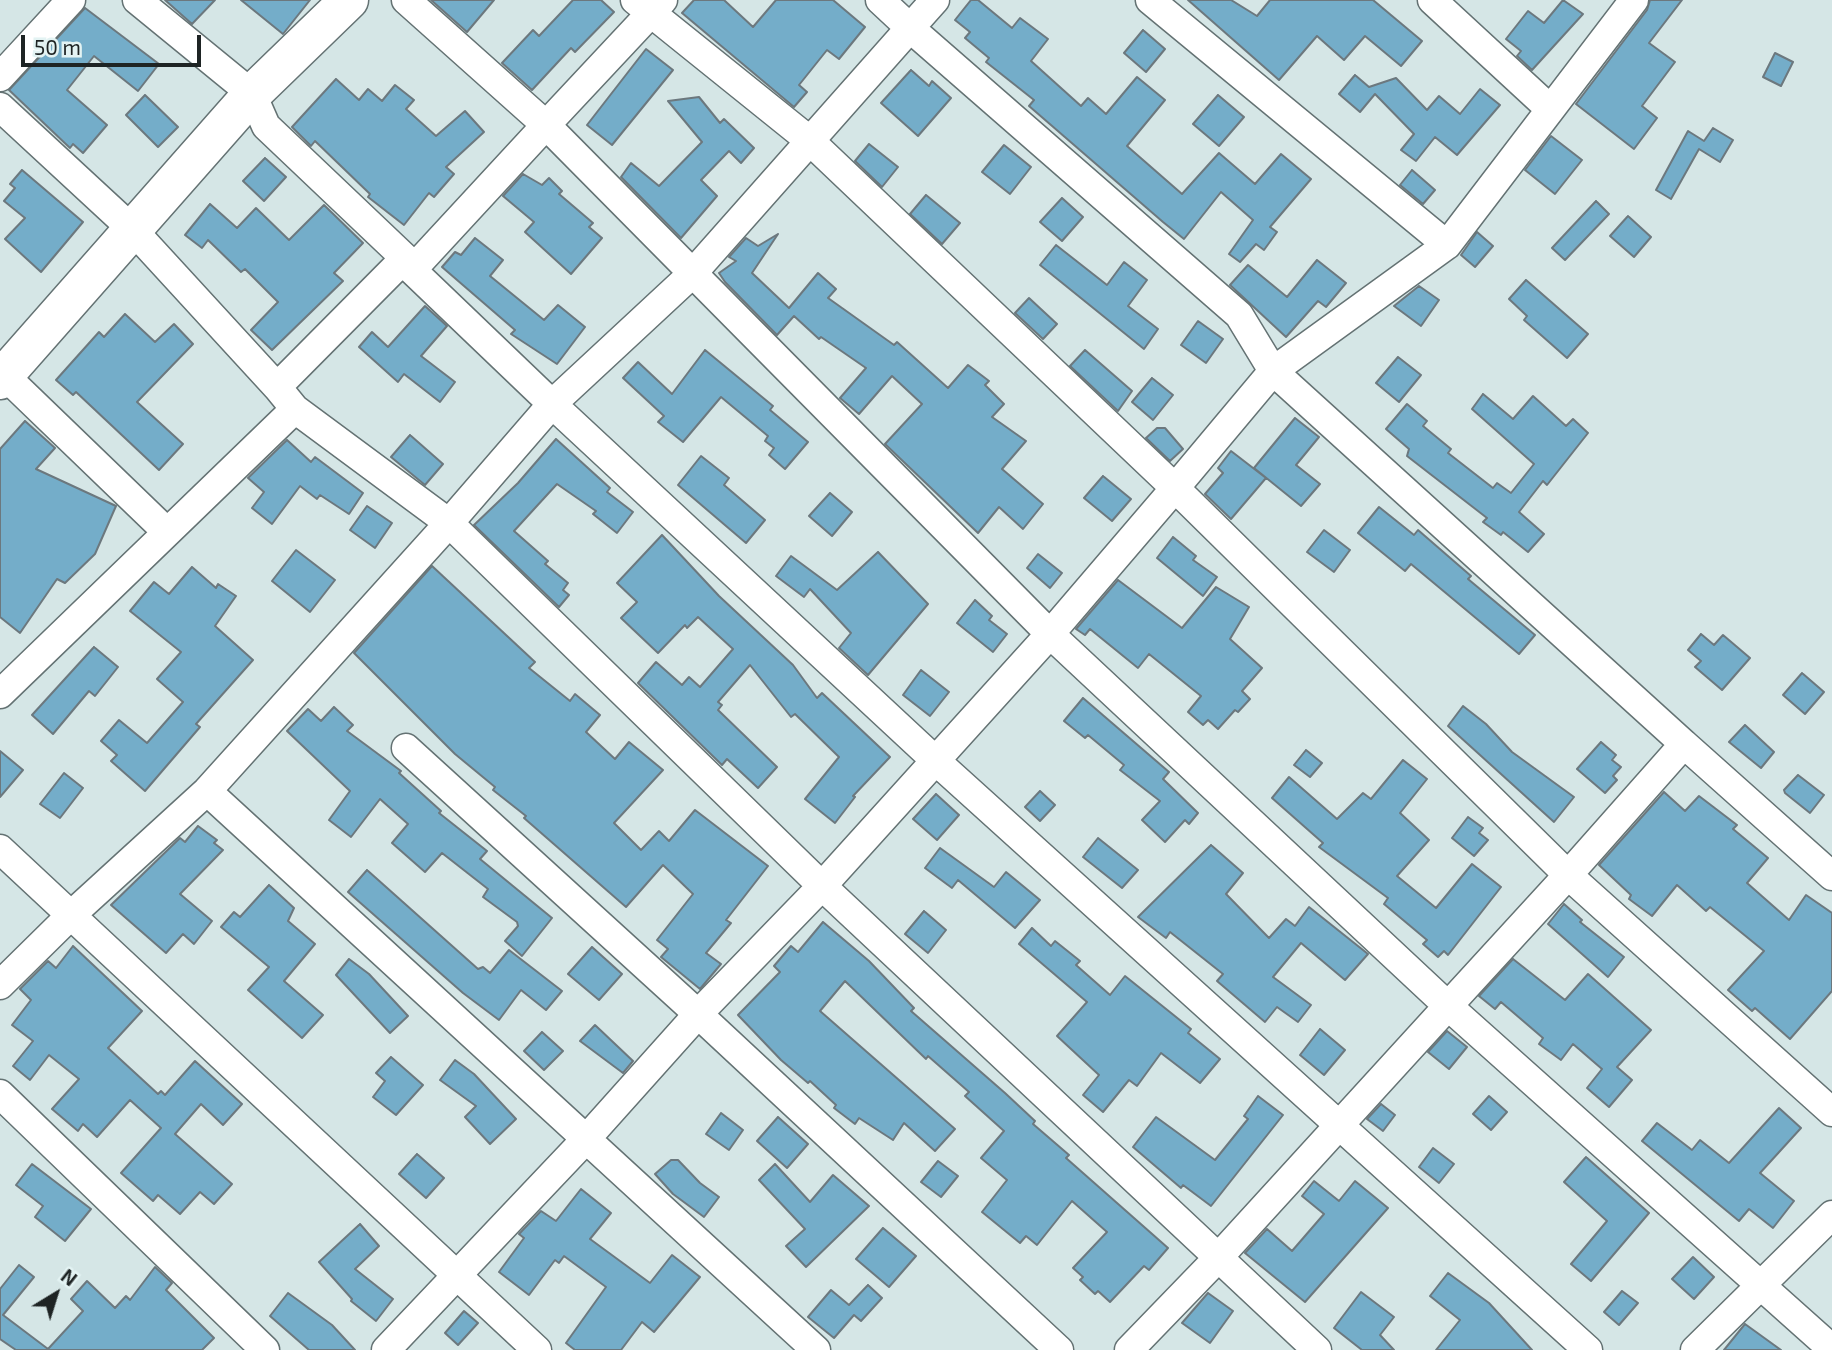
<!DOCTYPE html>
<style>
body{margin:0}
#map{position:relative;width:1832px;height:1350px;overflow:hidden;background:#d5e6e6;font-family:"Exo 2",sans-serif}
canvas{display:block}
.north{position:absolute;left:21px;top:1259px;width:70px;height:70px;-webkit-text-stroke:5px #e3f3f3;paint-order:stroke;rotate:38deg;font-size:19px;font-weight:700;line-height:28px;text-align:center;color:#1e2424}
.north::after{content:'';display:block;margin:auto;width:24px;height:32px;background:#1e2424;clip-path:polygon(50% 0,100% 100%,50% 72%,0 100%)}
.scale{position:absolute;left:21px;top:35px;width:180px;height:32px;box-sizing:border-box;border:4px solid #1e2424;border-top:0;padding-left:9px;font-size:21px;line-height:24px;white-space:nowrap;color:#1e2424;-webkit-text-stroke:5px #e3f3f3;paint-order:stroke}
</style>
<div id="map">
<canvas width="1832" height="1350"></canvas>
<div class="north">N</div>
<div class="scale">50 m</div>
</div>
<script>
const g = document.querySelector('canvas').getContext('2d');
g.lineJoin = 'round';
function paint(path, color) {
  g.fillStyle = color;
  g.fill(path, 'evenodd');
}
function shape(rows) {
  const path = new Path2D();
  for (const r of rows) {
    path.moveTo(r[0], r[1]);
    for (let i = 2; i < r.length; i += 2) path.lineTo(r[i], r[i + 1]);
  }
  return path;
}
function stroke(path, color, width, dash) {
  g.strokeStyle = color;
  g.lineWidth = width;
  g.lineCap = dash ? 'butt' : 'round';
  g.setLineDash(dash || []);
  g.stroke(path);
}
const building = shape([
 [165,0,215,0,192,24,165,0],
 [241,0,310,0,283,34,241,0],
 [431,0,494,0,467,32,431,0],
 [573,0,601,0,614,12,575,52,571,48,532,90,502,63,533,30,539,36,573,0],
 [694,0,724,0,753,27,776,0,833,0,865,27,839,59,827,50,799,85,807,92,794,107,682,13,694,0],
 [971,0,978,0,1012,28,1020,18,1048,39,1031,61,1081,106,1088,98,1106,114,1137,77,1165,100,1127,146,1182,194,1219,153,1255,184,1281,154,1311,179,1270,227,1277,232,1264,250,1256,244,1240,262,1229,254,1253,220,1221,192,1184,239,1163,222,1029,106,1034,100,986,62,989,58,965,38,970,32,955,20,971,0],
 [1188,0,1231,0,1257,16,1270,0,1373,0,1422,41,1401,66,1365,36,1344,60,1317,36,1279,80,1188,0],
 [1563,0,1583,14,1532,70,1517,56,1521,51,1506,39,1528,11,1544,23,1563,0],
 [1650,0,1682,0,1649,43,1675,62,1642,106,1657,118,1634,149,1576,104,1647,10,1650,0],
 [85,8,159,64,138,91,94,56,67,90,107,125,83,153,73,144,70,148,9,90,85,8],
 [1143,30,1165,49,1146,72,1124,53,1143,30],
 [646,49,673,70,612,145,587,125,646,49],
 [1775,53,1793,62,1781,86,1763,77,1775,53],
 [911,70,929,86,932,81,951,98,918,136,881,103,911,70],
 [1355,75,1369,87,1396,78,1427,110,1439,96,1460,114,1480,89,1500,105,1457,155,1435,137,1416,161,1401,150,1414,134,1375,94,1360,112,1339,94,1355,75],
 [336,79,359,100,368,89,382,101,395,85,414,100,406,109,436,136,465,111,484,132,446,167,454,174,434,197,429,193,404,225,368,197,370,194,315,141,311,146,292,127,336,79],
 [145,95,178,127,158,147,126,115,145,95],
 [1218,95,1244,117,1219,146,1193,124,1218,95],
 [699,97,720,123,724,119,754,148,741,163,729,151,701,180,717,196,681,238,621,177,631,163,659,186,702,142,668,101,699,97],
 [1713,128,1733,140,1720,162,1699,149,1671,199,1656,190,1688,131,1704,141,1713,128],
 [1551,136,1582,160,1555,194,1525,170,1551,136],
 [869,144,898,167,882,187,855,161,869,144],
 [1004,145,1031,167,1010,194,982,172,1004,145],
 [265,158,286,177,264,201,243,181,265,158],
 [22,170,83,222,41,272,5,239,25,218,4,201,15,188,10,184,22,170],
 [1412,170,1435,190,1423,204,1400,185,1412,170],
 [523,174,542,185,549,178,562,191,559,194,593,223,589,227,602,238,571,274,525,232,534,222,503,196,523,174],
 [926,195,960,223,942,244,910,214,926,195],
 [1062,198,1083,217,1062,241,1040,222,1062,198],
 [1596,201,1609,214,1565,260,1552,248,1596,201],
 [210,204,237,228,256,208,289,240,324,205,363,243,334,273,343,281,272,350,251,330,278,302,245,269,241,272,208,240,202,248,185,235,210,204],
 [1628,216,1651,237,1634,257,1610,236,1628,216],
 [1477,232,1493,246,1475,267,1461,255,1477,232],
 [778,234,752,273,789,308,818,273,836,289,828,298,894,345,897,342,948,388,968,365,989,381,985,385,1004,404,992,417,1026,441,1002,469,1043,504,1023,529,999,507,978,533,885,444,922,404,892,376,859,414,840,398,866,368,821,337,819,339,794,316,777,335,725,282,719,273,736,261,729,257,746,238,758,246,778,234],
 [475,238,503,260,490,276,544,320,558,305,585,327,557,364,511,334,515,330,442,267,455,252,461,255,475,238],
 [1056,245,1107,285,1124,262,1147,280,1128,306,1158,329,1144,349,1040,265,1056,245],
 [1317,260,1346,283,1326,307,1318,301,1286,337,1230,285,1248,265,1287,297,1317,260],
 [1526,280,1588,334,1567,358,1524,320,1527,316,1509,299,1526,280],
 [1419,286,1439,300,1421,326,1394,306,1419,286],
 [1029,298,1057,324,1043,339,1015,313,1029,298],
 [425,306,447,326,421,356,455,382,440,402,404,374,398,382,359,347,372,332,388,347,425,306],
 [125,314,155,342,174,324,193,344,137,402,183,444,159,470,76,392,73,395,56,380,99,332,104,337,125,314],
 [1198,321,1223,339,1206,363,1181,345,1198,321],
 [705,350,773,406,770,410,808,442,785,469,769,455,774,448,765,441,768,436,721,397,683,442,658,422,664,416,623,378,638,362,672,394,705,350],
 [1085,350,1132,391,1118,411,1070,366,1085,350],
 [1398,357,1421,375,1399,402,1376,383,1398,357],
 [1152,378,1173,395,1153,420,1132,402,1152,378],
 [1483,394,1513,419,1533,396,1566,426,1573,419,1588,433,1547,485,1543,481,1519,512,1544,534,1528,552,1503,532,1501,535,1483,522,1487,518,1407,456,1409,449,1386,429,1407,404,1427,421,1423,426,1451,449,1448,453,1493,488,1497,483,1511,493,1534,464,1472,409,1483,394],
 [1295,418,1319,437,1296,465,1320,484,1301,506,1254,468,1295,418],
 [25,421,55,448,36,469,116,506,95,554,65,583,57,579,20,633,0,617,0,449,25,421],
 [1157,428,1165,428,1183,449,1170,461,1146,438,1157,428],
 [410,435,443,464,425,485,391,457,410,435],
 [556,439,610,488,607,492,633,512,617,533,593,514,596,511,557,484,514,531,548,561,545,564,568,583,563,590,569,595,559,607,474,525,518,483,556,439],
 [287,440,311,462,315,457,363,493,349,514,320,495,317,499,300,486,272,524,252,508,264,492,248,478,287,440],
 [1231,451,1266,478,1231,519,1205,494,1223,473,1218,468,1231,451],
 [701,456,729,478,724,485,765,520,746,543,678,485,701,456],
 [1103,476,1131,499,1112,521,1084,498,1103,476],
 [830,493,852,512,832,536,809,516,830,493],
 [367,506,392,523,375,548,350,530,367,506],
 [1379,507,1414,535,1418,530,1471,576,1468,579,1535,635,1519,654,1411,564,1405,571,1358,533,1379,507],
 [1324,530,1350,550,1334,572,1307,552,1324,530],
 [662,535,719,596,793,665,817,698,822,693,890,757,853,796,855,797,835,823,805,799,839,757,795,714,791,717,750,665,718,702,722,705,718,710,777,767,758,788,727,759,722,765,638,683,656,662,682,685,689,677,700,687,733,649,698,617,687,628,685,625,658,653,621,618,637,602,617,583,662,535],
 [1173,537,1196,556,1193,560,1217,577,1203,596,1157,558,1173,537],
 [296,550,335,580,310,612,272,581,296,550],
 [878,552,928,604,868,675,839,648,851,633,810,589,804,597,776,576,791,556,837,590,878,552],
 [1038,554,1062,573,1050,588,1027,568,1038,554],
 [432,566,535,662,529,668,570,701,575,694,600,715,586,732,615,759,629,742,663,770,614,823,641,850,659,831,669,841,695,810,768,866,726,920,731,923,706,953,721,964,700,989,661,957,668,949,657,940,693,894,663,865,626,907,524,818,526,816,493,790,495,787,455,754,354,653,432,566],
 [192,567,216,588,218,584,236,596,215,626,253,660,196,724,200,727,145,791,111,761,117,755,101,741,119,720,147,743,183,702,157,679,181,652,130,611,154,582,169,594,192,567],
 [1118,580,1182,628,1216,587,1249,607,1230,639,1262,668,1242,691,1250,699,1238,712,1235,710,1218,729,1208,720,1203,725,1188,712,1201,696,1149,654,1138,668,1090,629,1085,635,1076,629,1118,580],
 [975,600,992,616,989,620,1007,634,993,652,957,623,975,600],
 [1701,634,1714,645,1723,635,1750,658,1722,690,1695,667,1701,661,1688,650,1701,634],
 [94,647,118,667,95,696,89,691,53,734,32,715,94,647],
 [921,670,949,692,930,716,903,695,921,670],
 [1802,673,1824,692,1805,714,1783,695,1802,673],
 [1083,698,1169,772,1163,779,1198,813,1189,824,1185,820,1165,842,1142,820,1160,801,1120,770,1124,765,1088,735,1085,738,1064,721,1083,698],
 [1463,706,1486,724,1512,752,1574,797,1554,822,1448,726,1463,706],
 [334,707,353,725,347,731,401,771,399,773,441,811,439,813,487,851,480,859,552,918,522,956,505,941,518,926,517,922,483,897,488,889,442,853,425,872,392,843,408,824,380,799,351,837,329,820,350,791,287,731,308,709,321,721,334,707],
 [1745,725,1774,752,1761,768,1729,742,1745,725],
 [1601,742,1616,755,1612,760,1621,767,1613,776,1617,780,1605,793,1577,769,1601,742],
 [1306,750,1322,763,1310,777,1294,765,1306,750],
 [0,751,23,770,0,797,0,751],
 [1403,760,1427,779,1400,813,1429,840,1397,876,1436,908,1472,864,1501,887,1448,955,1444,951,1438,957,1423,944,1427,940,1384,904,1388,898,1319,847,1323,843,1272,798,1289,777,1337,819,1363,793,1371,799,1403,760],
 [64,773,83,788,60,818,40,804,64,773],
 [1798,775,1824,795,1810,813,1785,793,1784,790,1798,775],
 [1040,791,1055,805,1040,821,1025,807,1040,791],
 [1664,792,1685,811,1699,796,1737,825,1733,829,1768,858,1747,883,1789,920,1806,895,1832,913,1832,991,1790,1039,1755,1008,1752,1011,1728,990,1764,951,1710,907,1706,911,1677,885,1652,916,1629,899,1631,895,1599,865,1664,792],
 [936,794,959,815,937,840,913,819,936,794],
 [1468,817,1483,828,1479,833,1488,840,1474,856,1452,838,1468,817],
 [198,826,217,840,214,843,223,850,180,894,212,921,194,944,183,934,166,953,111,905,180,838,185,842,198,826],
 [1098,838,1138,870,1122,888,1083,857,1098,838],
 [1211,845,1243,873,1226,894,1269,938,1286,919,1295,926,1309,907,1368,954,1345,980,1301,943,1273,977,1311,1005,1298,1022,1277,1007,1265,1022,1217,981,1223,974,1170,932,1166,938,1138,917,1211,845],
 [940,848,994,887,1006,872,1040,900,1015,928,958,880,952,888,925,868,940,848],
 [367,870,478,969,483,967,490,973,509,950,562,991,546,1010,521,990,499,1020,463,993,348,892,367,870],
 [269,885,294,908,288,921,315,944,284,981,323,1015,302,1038,248,990,269,967,221,927,234,912,240,917,269,885],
 [1564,904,1582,920,1580,922,1624,957,1608,977,1548,924,1564,904],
 [924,911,946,930,928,953,905,934,924,911],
 [823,922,869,961,914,1008,911,1011,1005,1093,1035,1121,1033,1124,1069,1155,1066,1158,1168,1248,1149,1270,1144,1266,1110,1302,1098,1291,1095,1294,1080,1280,1083,1277,1073,1268,1107,1232,1072,1201,1037,1245,1026,1236,1020,1243,982,1212,1007,1180,981,1158,1004,1131,965,1096,969,1092,928,1056,926,1059,845,981,820,1011,955,1129,935,1151,904,1123,893,1140,859,1118,855,1124,834,1108,836,1105,810,1081,808,1083,781,1060,738,1015,780,972,774,966,791,946,798,952,823,922],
 [1032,928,1051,946,1055,941,1080,961,1076,965,1110,995,1125,976,1191,1029,1188,1033,1220,1059,1200,1083,1161,1053,1137,1086,1129,1080,1103,1112,1083,1095,1099,1075,1057,1036,1087,1002,1019,944,1032,928],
 [73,946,142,1011,108,1048,158,1094,161,1091,165,1095,195,1061,242,1104,223,1125,201,1104,175,1134,232,1184,214,1204,200,1192,180,1214,158,1195,153,1201,121,1173,161,1128,130,1100,97,1137,83,1124,78,1131,52,1109,79,1079,49,1055,30,1080,13,1066,33,1041,12,1025,31,1000,20,989,48,961,56,968,73,946],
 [592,947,622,974,599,1000,568,974,592,947],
 [349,959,369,974,408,1016,390,1033,336,975,349,959],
 [1513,959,1565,1000,1588,974,1651,1030,1617,1067,1632,1080,1609,1107,1587,1088,1602,1069,1573,1044,1561,1060,1539,1044,1543,1038,1501,1002,1495,1009,1479,996,1513,959],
 [595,1025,633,1061,623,1073,580,1041,595,1025],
 [1320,1029,1345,1050,1324,1075,1300,1055,1320,1029],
 [1447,1031,1467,1047,1449,1069,1428,1052,1447,1031],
 [542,1032,563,1051,544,1070,524,1051,542,1032],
 [391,1057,423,1085,396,1115,373,1097,385,1081,376,1073,391,1057],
 [455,1060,474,1074,516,1119,490,1144,465,1117,476,1106,440,1080,455,1060],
 [1258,1096,1283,1115,1211,1206,1183,1185,1181,1188,1133,1147,1156,1117,1215,1160,1248,1119,1244,1116,1258,1096],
 [1489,1096,1507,1112,1491,1130,1473,1114,1489,1096],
 [1381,1104,1395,1115,1383,1131,1367,1119,1381,1104],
 [1779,1108,1801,1128,1760,1173,1794,1201,1773,1228,1749,1209,1739,1221,1642,1141,1657,1123,1692,1150,1700,1140,1729,1163,1779,1108],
 [721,1113,743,1130,729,1150,706,1134,721,1113],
 [778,1117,808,1144,787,1168,757,1141,778,1117],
 [1433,1148,1454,1164,1439,1183,1419,1167,1433,1148],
 [417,1154,444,1178,426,1198,399,1174,417,1154],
 [1586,1157,1649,1213,1591,1281,1571,1264,1607,1221,1564,1182,1586,1157],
 [671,1160,678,1160,700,1183,719,1197,704,1217,673,1194,655,1174,671,1160],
 [938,1161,958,1176,941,1197,921,1182,938,1161],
 [32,1164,91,1209,65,1241,35,1217,43,1206,16,1185,32,1164],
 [775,1164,810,1202,833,1175,869,1206,806,1267,786,1246,805,1229,759,1180,775,1164],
 [1314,1181,1339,1201,1355,1181,1388,1208,1305,1302,1245,1253,1267,1229,1292,1251,1324,1214,1302,1196,1314,1181],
 [581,1189,611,1213,590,1239,650,1283,672,1255,700,1277,654,1332,642,1322,621,1350,575,1350,566,1343,606,1287,564,1256,559,1263,555,1260,529,1295,499,1272,524,1238,519,1234,541,1211,556,1221,581,1189],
 [360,1224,379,1246,355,1269,393,1299,376,1321,351,1301,352,1299,319,1262,360,1224],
 [883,1228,916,1256,889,1287,856,1259,883,1228],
 [1693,1257,1714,1277,1694,1299,1672,1279,1693,1257],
 [19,1265,34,1277,3,1315,48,1349,83,1311,71,1299,87,1281,115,1308,126,1296,130,1300,155,1267,172,1283,166,1290,214,1338,202,1350,16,1350,0,1339,0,1289,19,1265],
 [1448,1273,1489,1303,1532,1350,1436,1350,1460,1320,1430,1296,1448,1273],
 [868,1285,882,1298,861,1321,854,1315,834,1338,808,1317,831,1290,849,1305,868,1285],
 [1622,1291,1638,1303,1619,1325,1604,1312,1622,1291],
 [1361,1292,1394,1317,1380,1335,1394,1350,1362,1350,1334,1328,1361,1292],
 [288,1293,332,1325,355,1350,309,1350,270,1316,288,1293],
 [1208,1293,1233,1311,1210,1343,1182,1323,1208,1293],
 [464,1311,478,1323,458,1345,445,1333,464,1311],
 [1745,1324,1781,1350,1724,1350,1745,1324]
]);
paint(building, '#74adc9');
stroke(building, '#6c787e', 2);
const minor = shape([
 [137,0,252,94,266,126,405,258,412,270,552,404,449,523,295,409,277,387,405,258],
 [406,0,546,125,663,0],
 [635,0,809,140,1175,488,1273,371,1447,245,1634,0],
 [880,0,910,28,692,274,552,404,936,761,1588,1350],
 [935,0,910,28,1239,315,1273,371,1684,744],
 [1150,0,1447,245],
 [1432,0,1550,109],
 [0,77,71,0],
 [0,107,132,229,277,387],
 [412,270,546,125,1050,634,822,886,1317,1350],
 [0,371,167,532],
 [0,694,295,409],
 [406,748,698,1014,1059,1350],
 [207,791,816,1350],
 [0,849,537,1350],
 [1832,876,1684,744,1568,875,1832,1112],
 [0,985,69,917,207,791,449,523,822,886,698,1014,587,1138,386,1350],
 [0,1094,265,1350],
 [1129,1350,1217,1259,1448,1006,1568,875,1175,488,1050,634,1448,1006,1832,1349],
 [1695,1350,1832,1215]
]);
const secondary = shape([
 [0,380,252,94,349,0]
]);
stroke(minor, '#647273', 31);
stroke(secondary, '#647273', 41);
stroke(minor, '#fff', 28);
stroke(secondary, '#fff', 38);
</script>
